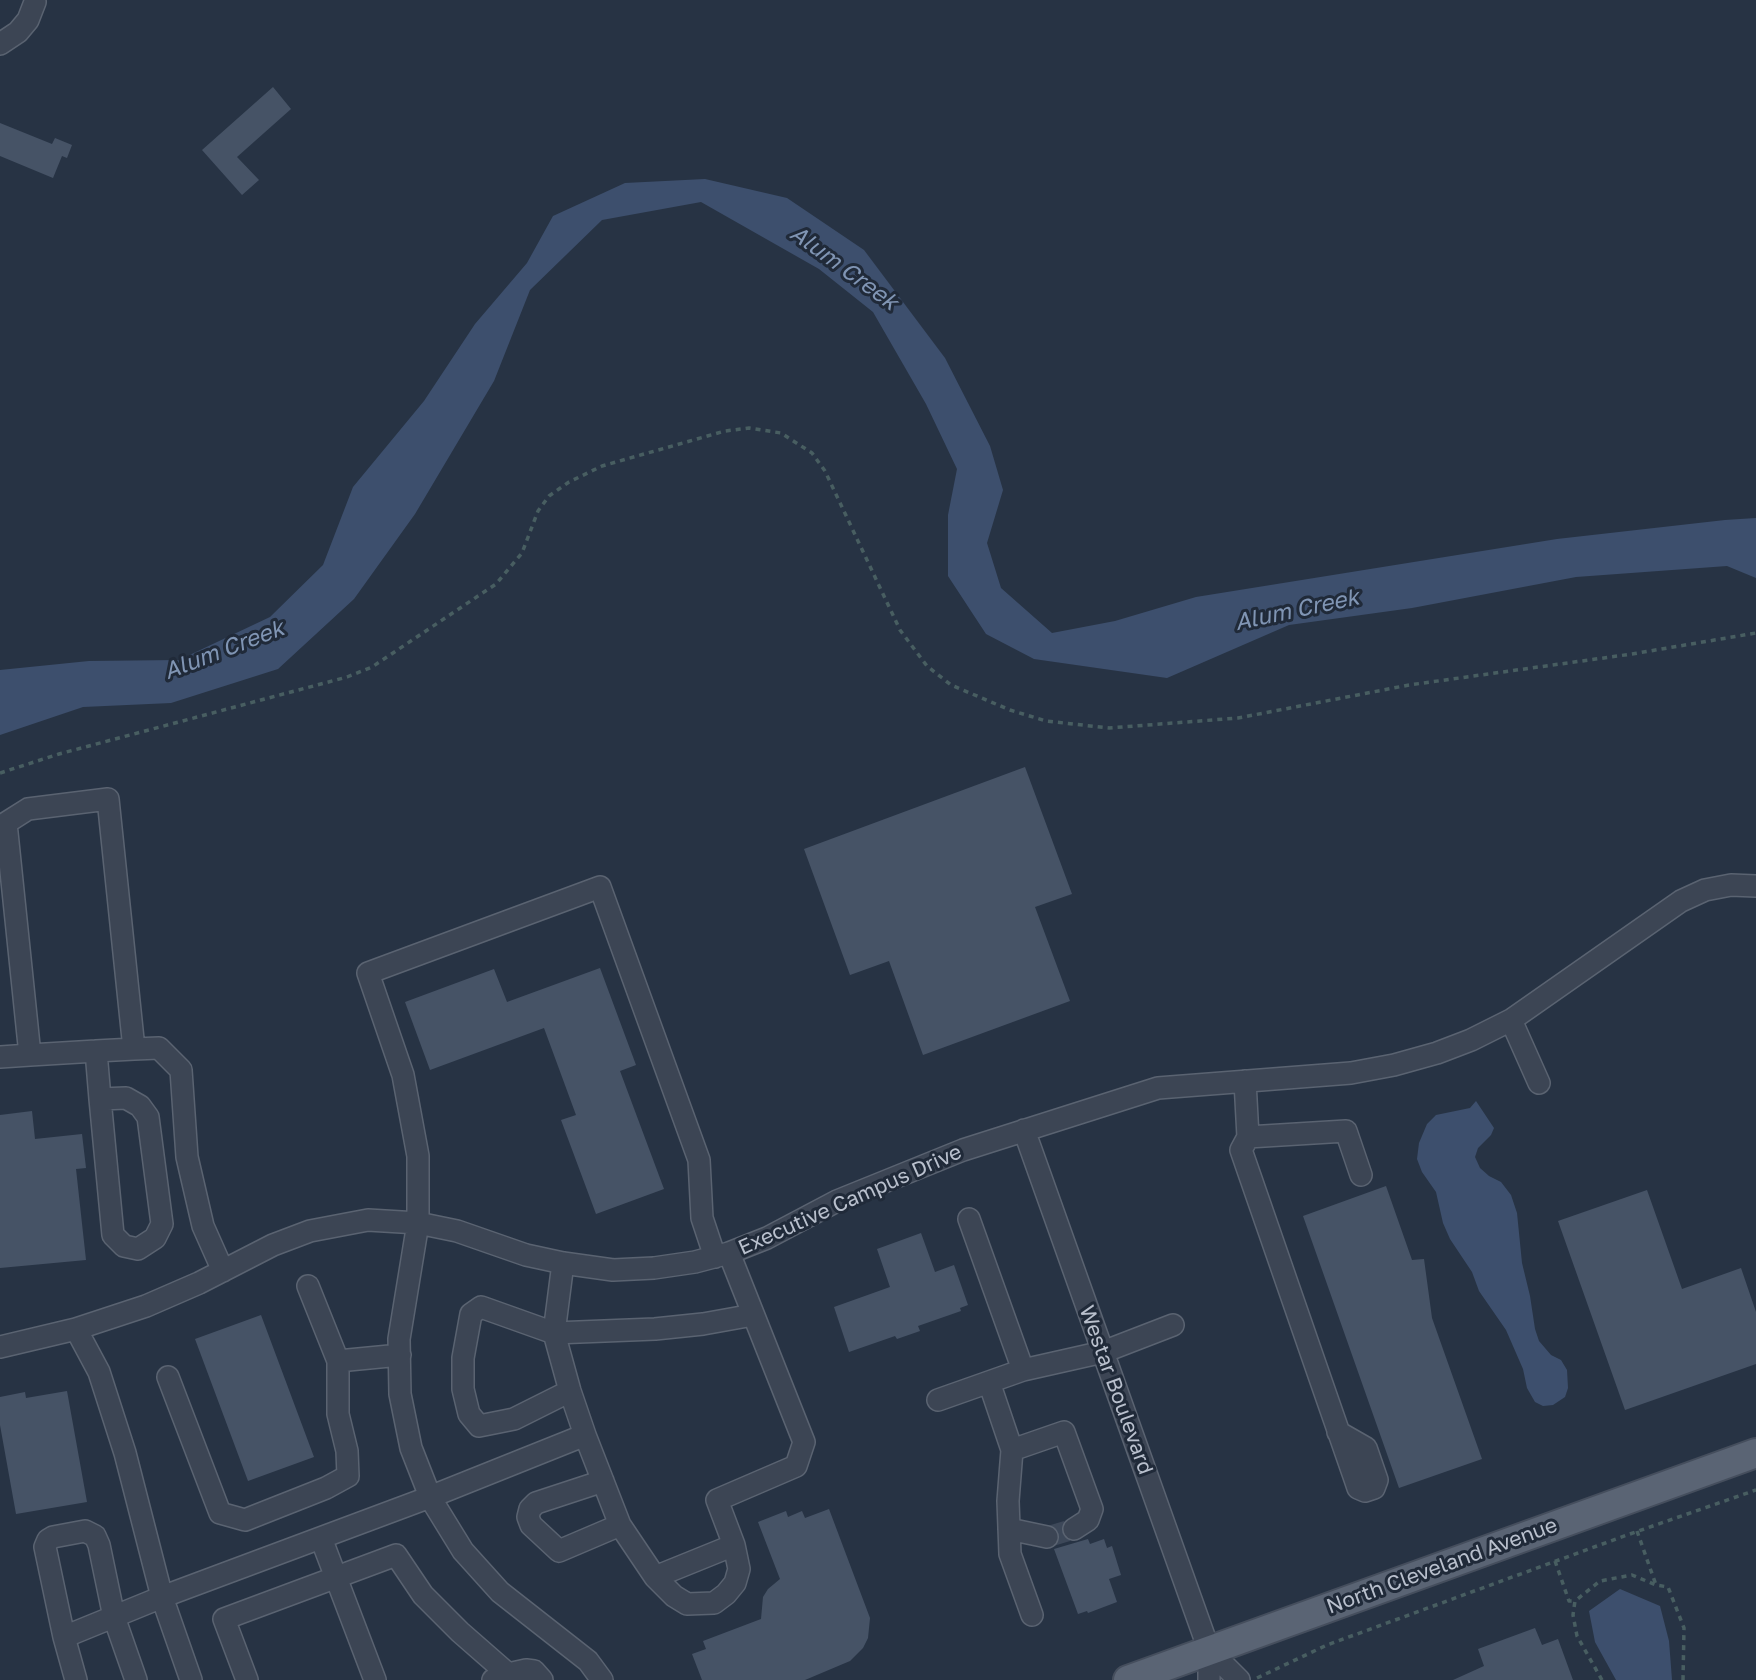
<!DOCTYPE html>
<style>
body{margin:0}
canvas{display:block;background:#273344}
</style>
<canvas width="1756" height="1680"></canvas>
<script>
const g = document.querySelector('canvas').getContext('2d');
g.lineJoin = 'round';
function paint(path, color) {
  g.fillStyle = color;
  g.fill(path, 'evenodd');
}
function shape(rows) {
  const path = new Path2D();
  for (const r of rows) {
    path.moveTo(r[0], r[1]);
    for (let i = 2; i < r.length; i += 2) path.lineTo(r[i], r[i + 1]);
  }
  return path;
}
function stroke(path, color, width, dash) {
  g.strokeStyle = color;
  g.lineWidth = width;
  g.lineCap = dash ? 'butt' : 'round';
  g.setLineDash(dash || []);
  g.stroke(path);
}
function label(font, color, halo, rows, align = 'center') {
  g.font = font + ' "Golos Text",sans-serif';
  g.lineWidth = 6;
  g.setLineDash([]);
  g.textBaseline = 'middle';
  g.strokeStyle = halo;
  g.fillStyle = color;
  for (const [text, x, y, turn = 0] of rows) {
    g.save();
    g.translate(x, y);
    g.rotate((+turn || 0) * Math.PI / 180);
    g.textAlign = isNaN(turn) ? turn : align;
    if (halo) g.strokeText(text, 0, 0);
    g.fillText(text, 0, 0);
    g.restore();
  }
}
paint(shape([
 [705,179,787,198,864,250,945,358,990,446,1003,490,987,543,1001,588,1052,633,1115,621,1196,597,1557,539,1725,520,1756,518,1756,578,1727,566,1576,577,1412,608,1289,625,1167,678,1034,659,986,634,948,576,948,515,957,469,926,404,873,312,819,269,701,202,602,220,530,290,494,381,415,514,354,599,278,669,171,703,83,707,0,735,0,670,89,661,179,660,270,617,323,565,353,487,424,401,475,324,527,263,553,216,625,183],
 [1476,1101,1494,1128,1491,1135,1478,1148,1475,1157,1480,1168,1489,1176,1501,1182,1511,1195,1517,1213,1522,1263,1530,1296,1535,1329,1539,1341,1551,1355,1561,1360,1567,1370,1568,1388,1565,1397,1553,1405,1543,1406,1535,1402,1527,1388,1523,1369,1506,1330,1479,1291,1472,1272,1450,1239,1443,1223,1436,1192,1422,1172,1417,1159,1419,1143,1427,1124,1436,1115,1470,1108],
 [1620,1589,1660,1606,1669,1641,1672,1680,1616,1680,1595,1642,1589,1611]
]), '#3d4f6d');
paint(shape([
 [273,87,291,109,237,157,259,180,242,195,202,150],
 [0,123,52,144,55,138,72,145,67,158,62,156,53,178,0,156],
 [1025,767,1072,894,1035,907,1070,1001,923,1055,889,961,850,975,804,849],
 [600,968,636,1065,620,1071,664,1189,596,1214,561,1120,576,1115,544,1028,430,1070,405,1002,494,969,507,1002],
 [32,1111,35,1139,82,1134,86,1168,76,1169,86,1260,0,1268,0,1115],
 [1386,1186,1412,1260,1424,1259,1432,1318,1482,1459,1399,1488,1303,1216],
 [1647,1190,1682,1289,1741,1268,1756,1312,1756,1364,1625,1410,1558,1221],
 [921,1233,935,1272,954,1265,968,1305,960,1308,961,1311,918,1326,920,1331,897,1339,895,1336,849,1352,834,1307,890,1287,877,1249],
 [261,1315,314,1457,248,1481,195,1339],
 [67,1391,87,1502,16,1514,0,1425,0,1397,25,1392,26,1398],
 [829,1509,870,1618,868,1638,863,1648,850,1661,805,1680,702,1680,692,1654,706,1649,703,1641,761,1619,763,1597,768,1589,780,1579,758,1522,786,1511,788,1517,802,1511,805,1518],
 [1088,1539,1090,1544,1104,1539,1107,1548,1112,1546,1121,1575,1109,1579,1117,1602,1088,1613,1087,1611,1078,1614,1054,1549],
 [1535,1628,1542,1645,1558,1639,1573,1680,1453,1680,1484,1666,1478,1649]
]), '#465366');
stroke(shape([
 [1047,1537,1074,1529]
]), '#3d4859', 21, [21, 10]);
const minor = shape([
 [0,44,18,32,28,20,35,2],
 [1511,1020,1539,1083],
 [134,1049,108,799,28,809,6,823,30,1055,96,1051,134,1049,159,1048,181,1070,187,1157,203,1226,223,1271],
 [96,1051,100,1099,113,1235,124,1246,138,1249,155,1238,162,1224,148,1117,140,1106,126,1098,100,1099],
 [0,1057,30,1055],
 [1245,1081,1248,1137,1241,1150,1322,1384,1355,1479,1358,1488,1365,1491,1374,1488,1377,1480,1366,1448,1338,1432],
 [1024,1130,1209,1650,1209,1680],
 [1248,1137,1346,1131,1361,1175],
 [969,1219,1023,1370],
 [563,1263,554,1333,570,1391,585,1435],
 [308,1286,338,1361],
 [76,1329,99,1372,125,1453,162,1597,430,1497,585,1435,620,1525,655,1577,734,1545,717,1500,796,1466,804,1442,729,1253],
 [0,1347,76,1329,146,1306,199,1283,273,1245,310,1231,368,1220,418,1223,457,1231,526,1255,563,1263,613,1270,654,1268,695,1262,729,1253,767,1238,837,1201,963,1150,1158,1088,1351,1073,1394,1065,1437,1053,1471,1040,1511,1020,1681,901,1705,890,1731,885,1756,886],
 [168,1377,220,1513,245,1520,326,1488,348,1476,347,1451,338,1414,338,1361,400,1355],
 [989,1382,1012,1450,1008,1501,1010,1554,1032,1615],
 [570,1391,514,1419,479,1426,469,1414,463,1389,463,1358,471,1314,481,1307,554,1333,655,1329,703,1324,753,1315],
 [938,1400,1023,1370,1103,1352,1173,1325],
 [1012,1450,1064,1432,1092,1509,1088,1520,1074,1529],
 [603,1481,536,1503,530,1509,528,1517,531,1525,559,1551,620,1525],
 [1009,1529,1047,1537],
 [321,1538,375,1680],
 [655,1577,674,1596,687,1604,714,1603,726,1594,735,1583,739,1569,734,1545],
 [64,1637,45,1547,48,1540,53,1537,85,1531,95,1536,99,1545,114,1617,136,1680],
 [1209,1650,1239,1680],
 [508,1674,526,1670,534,1671,542,1680],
 [76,1680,64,1637,162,1597,191,1680],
 [247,1680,224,1619,396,1555,423,1595,460,1632,508,1674,493,1680],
 [602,1680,588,1661,500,1592,463,1551,431,1499,411,1448,400,1394,399,1339,418,1223,418,1156,403,1075,368,973,600,887,699,1160,702,1218,715,1257]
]);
const major = shape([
 [1128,1680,1756,1453]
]);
stroke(minor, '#5a6371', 24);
stroke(major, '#454e5d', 32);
stroke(shape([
 [0,773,59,754,347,677,372,667,496,584,522,553,538,511,549,496,569,482,602,466,725,431,749,428,781,433,812,453,825,471,900,630,927,666,951,685,1010,710,1046,721,1109,728,1238,718,1409,685,1632,654,1756,633],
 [1637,1531,1656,1585],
 [1555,1561,1569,1601,1574,1601],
 [1257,1678,1327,1645,1627,1535,1756,1490],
 [1602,1680,1577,1636,1573,1615,1575,1601,1600,1581,1632,1575,1656,1585,1668,1587,1684,1628,1683,1680]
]), '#485e61', 3.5, [5, 5]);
stroke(minor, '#3c4554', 21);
stroke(major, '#5a6474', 28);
label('21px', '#b9c0cd', '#202a39', [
 ["Executive Campus Drive",850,1200,-24],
 ["Westar Boulevard",1116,1390,70],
 ["North Cleveland Avenue",1442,1566,-20]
]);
label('italic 23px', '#8095b4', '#202a39', [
 ["Alum Creek",844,268,36],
 ["Alum Creek",1297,610,-12],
 ["Alum Creek",224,650,-21]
]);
</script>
